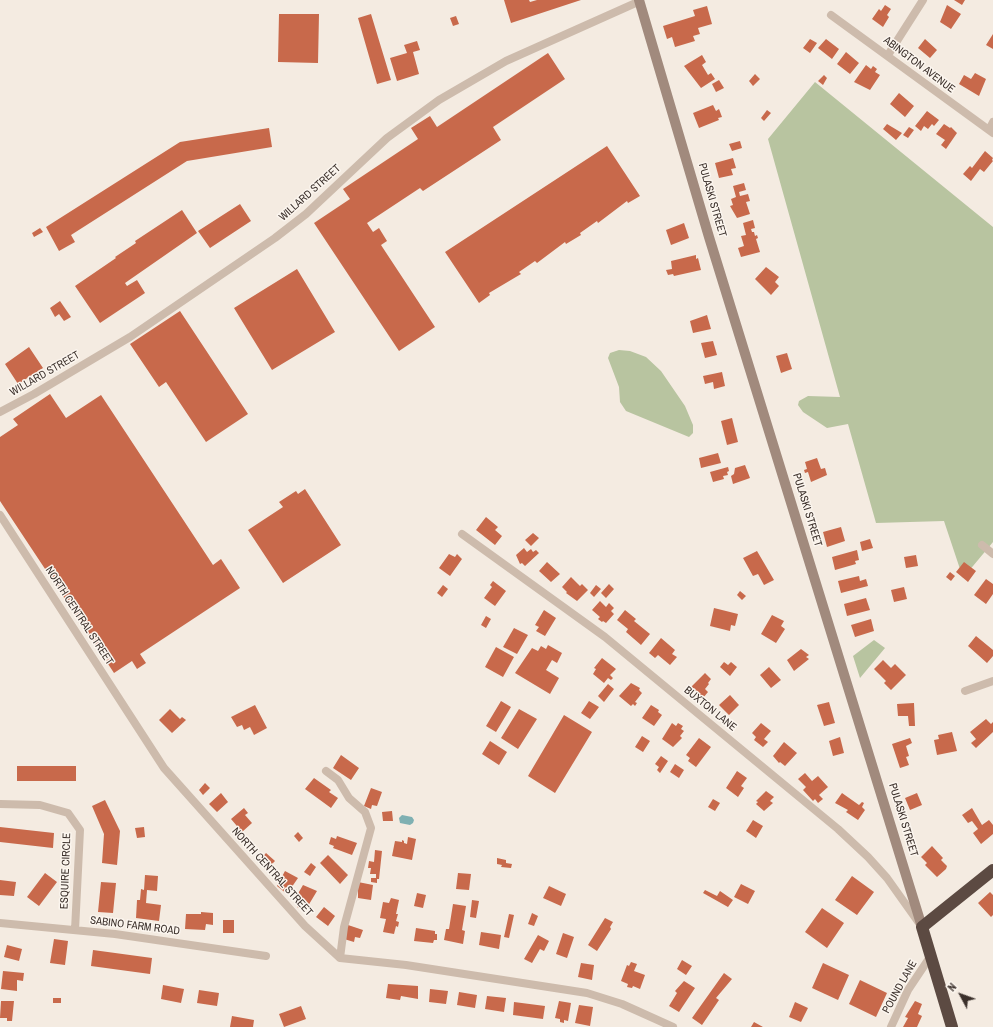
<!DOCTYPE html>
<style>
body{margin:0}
#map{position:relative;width:993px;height:1027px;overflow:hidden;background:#f4ebe1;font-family:"Archivo Narrow",sans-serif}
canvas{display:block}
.north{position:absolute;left:941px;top:975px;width:40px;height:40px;-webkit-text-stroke:3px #fbf5ee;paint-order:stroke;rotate:311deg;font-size:11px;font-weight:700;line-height:16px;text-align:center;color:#3b302b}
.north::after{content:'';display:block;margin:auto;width:14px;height:18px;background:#3b302b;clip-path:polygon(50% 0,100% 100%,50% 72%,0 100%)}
</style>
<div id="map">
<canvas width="993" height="1027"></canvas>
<div class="north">N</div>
</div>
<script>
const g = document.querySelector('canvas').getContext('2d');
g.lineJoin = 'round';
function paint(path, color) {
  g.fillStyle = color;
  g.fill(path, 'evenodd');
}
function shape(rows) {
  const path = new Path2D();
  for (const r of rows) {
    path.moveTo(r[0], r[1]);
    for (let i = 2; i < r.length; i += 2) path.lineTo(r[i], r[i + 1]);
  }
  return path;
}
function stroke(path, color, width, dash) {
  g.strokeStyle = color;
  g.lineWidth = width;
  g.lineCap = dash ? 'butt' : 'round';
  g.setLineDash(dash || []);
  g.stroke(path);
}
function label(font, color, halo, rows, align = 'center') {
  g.font = font + ' "Archivo Narrow",sans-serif';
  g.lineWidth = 3;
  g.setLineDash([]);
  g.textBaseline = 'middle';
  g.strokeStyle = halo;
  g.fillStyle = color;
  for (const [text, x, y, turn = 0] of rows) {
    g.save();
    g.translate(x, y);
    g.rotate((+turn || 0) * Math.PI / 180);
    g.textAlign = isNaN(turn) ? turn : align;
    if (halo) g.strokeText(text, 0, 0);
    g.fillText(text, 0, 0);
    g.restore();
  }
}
paint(shape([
 [815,82,993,227,993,542,963,578,944,521,876,523,848,424,827,428,803,412,798,405,799,401,808,396,840,397,768,139],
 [619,350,630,351,646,357,661,371,685,406,693,425,693,433,689,437,626,411,620,402,619,387,608,358,610,353],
 [874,640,885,648,860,678,853,656]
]), '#b8c4a0');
paint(shape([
 [402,815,412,817,414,820,413,823,410,825,400,823,399,818]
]), '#7fb0b2');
paint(shape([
 [504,0,529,0,530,2,537,0,581,0,511,23],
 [954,0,965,0,962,5],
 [885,5,891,9,887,15,889,17,883,27,872,19,879,9,881,11],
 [947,5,961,14,951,29,940,22],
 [707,6,712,24,698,28,700,34,693,36,695,41,675,47,672,37,667,39,663,26,695,16,693,10],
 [279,14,319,14,318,63,278,62],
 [371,14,391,80,377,84,358,18],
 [456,16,459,24,453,26,450,18],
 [993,34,993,49,986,45],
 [810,39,817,43,810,53,803,48],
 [826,39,839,49,832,59,818,48],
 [925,39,937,50,930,58,918,48],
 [417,41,420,50,413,52,419,74,397,81,390,58,407,53,404,45],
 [846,52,859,63,850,74,837,64],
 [548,53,565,79,493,127,501,140,423,191,420,188,367,223,373,232,379,228,387,241,381,245,435,327,399,351,314,223,350,199,343,189,418,139,411,128,430,116,437,127],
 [702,55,706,62,702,65,708,75,711,73,715,79,701,88,684,66],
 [866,65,871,69,873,66,877,69,875,72,880,75,870,90,854,82],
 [975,73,986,79,979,96,959,84,964,75,971,79],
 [755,74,760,79,753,86,749,81],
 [824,75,827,78,823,85,818,81],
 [719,80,724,88,716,92,712,84],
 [899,93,914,106,905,117,890,104],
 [713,105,716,111,719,109,722,117,718,118,719,120,699,128,693,113],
 [767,110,771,113,764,121,761,118],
 [927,111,939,120,934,126,932,124,928,129,924,126,921,131,915,126],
 [887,124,902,133,896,140,883,129],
 [944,124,950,128,951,127,957,133,946,149,941,145,945,140,936,134],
 [909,127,914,130,908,138,903,135],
 [269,128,272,147,187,161,71,235,75,242,59,251,46,227,180,142],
 [740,141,742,148,732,151,729,144],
 [607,146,640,196,628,203,627,201,598,223,597,221,580,233,581,235,566,244,565,242,537,263,535,261,519,272,521,274,489,293,490,295,479,303,445,252],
 [985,151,993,158,992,160,993,161,984,172,980,169,971,181,963,174,970,166,972,168],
 [733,158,736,168,731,169,733,175,719,178,715,163],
 [744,183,746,190,739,192,740,196,748,194,750,201,746,202,750,214,737,218,730,206,733,205,731,199,736,197,733,186],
 [240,204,251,221,210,248,198,231],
 [182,210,197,233,125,283,127,286,137,280,145,293,100,323,75,286,116,258,115,257,136,243,135,241],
 [753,220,755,228,751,229,752,232,754,232,755,236,757,235,758,238,756,239,760,252,741,257,738,248,744,246,741,236,746,235,743,223],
 [684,223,689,238,671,245,666,230],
 [40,228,43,232,34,237,32,233],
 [696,255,696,259,698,258,701,270,674,276,673,274,668,275,666,270,672,269,671,261],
 [766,267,779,277,775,282,779,286,771,295,755,279],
 [297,269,335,332,272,370,234,308],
 [60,301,71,317,64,321,59,314,55,317,50,308],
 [180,311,248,414,206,442,166,382,159,387,130,344],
 [707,315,711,329,693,333,690,321],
 [713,341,717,355,705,358,701,343],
 [29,347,43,368,18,384,5,364],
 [787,353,792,369,781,373,776,356],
 [722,372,725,386,714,389,713,382,705,384,703,376],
 [50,394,66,418,101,395,213,565,221,559,240,588,140,654,146,663,137,669,132,661,114,673,0,501,0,437,18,425,13,419],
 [732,418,738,442,727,445,721,421],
 [718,453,721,463,701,468,699,458],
 [817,458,821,469,825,468,827,475,811,482,808,472,805,473,804,470,807,469,805,462],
 [745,465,750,478,733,484,731,476,734,474,735,468],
 [728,467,729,471,727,472,728,475,723,476,724,479,713,482,710,472],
 [305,489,341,545,283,583,248,530,283,507,279,502,296,491,298,494],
 [486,517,498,527,495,530,502,536,495,545,476,530],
 [841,527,845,541,827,547,823,532],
 [533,533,539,538,531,546,525,540],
 [870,539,873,548,862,551,860,542],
 [524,548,527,552,531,549,533,552,536,550,539,553,525,566,522,563,520,564,516,555],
 [857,550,859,560,855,561,856,564,835,570,832,557],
 [757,551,774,580,764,585,758,574,753,576,743,558],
 [449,554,455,557,457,554,462,559,450,576,439,568],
 [916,555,918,566,906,568,904,557],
 [547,562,560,574,551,582,539,571],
 [964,562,976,571,968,582,956,572],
 [950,572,955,576,951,581,946,577],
 [859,576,860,581,866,579,868,586,841,593,838,581],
 [571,577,580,586,582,584,588,590,577,601,566,593,567,592,562,587],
 [986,579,993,584,993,594,986,604,974,595],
 [493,581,506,591,495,606,484,598,492,587,490,585],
 [609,584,614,589,606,598,601,593],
 [443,585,448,589,442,597,437,593],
 [596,585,601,589,594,597,590,593],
 [904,587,907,599,894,602,891,590],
 [740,591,746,596,742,600,737,595],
 [866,598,870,610,847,616,844,604],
 [600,601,606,607,609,603,614,608,611,611,614,614,606,623,603,621,602,622,598,619,600,617,592,610],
 [714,608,738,614,735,626,731,625,730,631,710,626],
 [544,610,556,618,545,636,536,631,539,627,535,625],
 [625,610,636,619,634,621,650,634,641,645,626,632,628,629,617,620],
 [772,615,784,621,781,626,785,629,776,643,761,634],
 [486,616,491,619,486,628,481,625],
 [871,619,874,631,855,637,851,625],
 [514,628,528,635,517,654,503,647],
 [976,636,993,650,993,656,987,663,968,646],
 [661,638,675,650,672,654,677,657,670,665,658,655,655,658,649,653],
 [548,645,562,653,557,663,552,660,546,670,559,678,550,694,515,673,532,648,538,651,541,646,546,649],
 [496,647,514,657,503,677,485,667],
 [801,649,809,655,806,657,809,659,794,671,787,660],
 [602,658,616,669,610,675,613,678,611,680,608,678,604,683,593,674,596,669,594,668],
 [883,660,891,668,895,664,906,675,891,690,884,683,886,681,874,669],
 [724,662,728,665,731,662,737,667,730,676,720,667],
 [769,667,781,680,771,688,760,675],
 [705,673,711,679,708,683,709,684,705,689,708,692,703,698,691,687],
 [631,683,640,688,639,690,642,693,635,702,637,703,635,706,633,704,631,706,619,696],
 [608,684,614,689,604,702,598,696],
 [730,695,739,705,729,715,719,705],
 [501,701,511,707,496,732,486,726],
 [589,701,599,707,590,719,581,713],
 [829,702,835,723,824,726,817,705],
 [914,703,915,726,909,726,908,716,898,716,897,704],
 [255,705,267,728,254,735,250,727,244,730,242,725,237,727,231,717],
 [651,705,659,710,658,712,662,715,654,726,642,718],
 [170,709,180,719,182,717,186,720,172,733,159,720],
 [519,709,537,719,518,749,501,738],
 [564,715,592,732,555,793,528,776],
 [986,719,991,724,993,722,993,732,976,748,971,743,976,739,970,732],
 [672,723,676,726,678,723,683,726,681,729,684,731,680,736,682,738,673,747,662,739],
 [761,723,771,731,764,739,768,742,763,747,754,740,756,737,752,733],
 [952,732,957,751,937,755,934,740,939,739,938,735],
 [642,736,650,741,643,752,635,747],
 [840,737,844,753,833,756,829,741],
 [699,738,711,747,696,767,688,761,690,758,686,755],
 [910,738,912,743,906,746,909,756,906,757,909,765,900,768,892,744],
 [490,741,507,752,499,765,482,754],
 [784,742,797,753,785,766,780,762,779,763,773,756],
 [341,755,359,768,351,780,333,768],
 [661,756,668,761,660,773,657,770,659,767,655,764],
 [675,764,684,770,679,778,670,772],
 [17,766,76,766,76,781,17,781],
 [737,771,747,778,741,786,744,788,738,797,726,788],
 [805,773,812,781,818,776,828,787,819,795,823,799,818,803,815,799,813,801,803,790,806,787,798,779],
 [314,778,331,790,329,792,338,798,331,808,305,789],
 [205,783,210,788,203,795,199,790],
 [371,788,382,792,377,806,372,805,371,809,364,806],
 [766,791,774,797,770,801,773,803,764,811,756,804,758,802,756,801],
 [221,793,228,802,217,812,209,804],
 [842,793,859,805,862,802,864,803,862,807,865,810,858,820,846,812,848,810,835,803],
 [917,793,922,805,910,810,905,798],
 [713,799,720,803,715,811,708,807],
 [105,800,120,831,117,865,102,863,104,834,92,806],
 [244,808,248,813,245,815,252,823,242,832,231,819],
 [972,808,982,825,989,820,993,825,993,834,981,844,973,833,978,829,972,821,968,823,962,815],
 [392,811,393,821,383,821,382,812],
 [753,820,763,826,756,838,746,831],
 [0,827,54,833,53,848,0,842],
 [144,827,145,837,137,838,135,828],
 [298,832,303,838,299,842,294,836],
 [337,836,357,843,352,855,333,848,334,846,329,844,331,837,336,839],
 [408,837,416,839,412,860,392,856,395,841,402,842,402,840,404,841,404,843,407,844],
 [932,846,943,858,941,860,947,866,946,869,937,877,925,865,927,863,921,857],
 [375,850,382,851,379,879,377,879,377,883,371,882,371,878,376,878,376,874,370,874,371,868,368,868,369,861,374,862],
 [266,853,275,861,266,870,258,862],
 [328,855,348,875,340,884,320,863],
 [497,858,506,860,506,863,512,864,511,868,501,867,502,865,497,864],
 [311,863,316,867,310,876,304,872],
 [285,871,298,878,287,894,277,886],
 [45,873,57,882,39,906,27,897],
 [458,873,471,874,469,890,456,889],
 [145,875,158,876,157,891,147,890,146,903,161,905,159,921,136,918,137,900,140,900,141,889,144,890],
 [852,876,874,892,857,915,835,900],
 [0,880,16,882,14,896,0,895],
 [101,882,116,883,113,913,98,912],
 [358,882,373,885,371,900,358,898],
 [741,884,755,891,748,904,734,897],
 [303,885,317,891,305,911,297,907,301,900,296,897],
 [549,886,566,894,561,906,543,898],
 [705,890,717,896,720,891,733,900,728,907,703,893],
 [990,892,993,895,993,915,991,917,978,903],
 [417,893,426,895,423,908,414,906],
 [391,898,399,900,396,914,398,914,396,921,399,922,398,927,396,926,394,934,383,932,386,919,380,918,383,902,389,903],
 [472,900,479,901,476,918,470,917],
 [453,904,466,906,462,930,465,931,463,944,444,940,446,929,449,929],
 [324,907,335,916,328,926,316,917],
 [822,908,844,923,827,948,805,932],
 [201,912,213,913,213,925,206,924,205,930,185,929,186,914,201,914],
 [532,913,538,916,534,926,528,924],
 [509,914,514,915,509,938,504,937],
 [605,918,613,922,610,927,611,929,597,951,588,945],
 [223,920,234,920,234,933,223,933],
 [348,925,363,930,360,938,355,937,354,942,344,939],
 [416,928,435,931,435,934,437,934,437,940,434,940,433,943,414,941],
 [481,932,501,935,499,949,479,945],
 [563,933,574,937,567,958,556,954],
 [538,935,549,941,544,951,540,949,532,963,524,959],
 [54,939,68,941,65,965,50,963],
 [7,945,22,949,19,961,4,957],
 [93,950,152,958,150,974,91,966],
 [682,960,692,966,686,975,677,969],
 [631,962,637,964,634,971,645,975,640,989,633,986,632,988,627,987,628,984,621,981,627,965,629,966],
 [581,963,594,965,592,980,578,977],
 [823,963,849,975,838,1000,812,988],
 [3,971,24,973,23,981,17,980,17,991,1,989],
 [724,973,732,979,716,998,719,1000,702,1025,692,1018],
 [860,980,887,993,876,1017,849,1004],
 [684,981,695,988,679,1012,669,1006,677,993,675,991],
 [388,984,418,986,418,999,401,996,400,1000,386,998],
 [163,985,184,989,181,1003,161,999],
 [430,989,448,991,446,1004,429,1002],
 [199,990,219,993,217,1006,197,1003],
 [459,992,477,995,475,1008,457,1005],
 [487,996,506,998,504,1012,485,1009],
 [53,998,61,998,61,1003,53,1003],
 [1,1001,14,1001,12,1021,7,1021,7,1018,0,1018],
 [559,1001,571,1003,568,1021,564,1020,564,1023,560,1022,560,1019,555,1018],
 [915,1001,922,1004,918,1014,922,1016,917,1027,903,1027,908,1018,905,1017],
 [514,1002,545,1006,543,1019,513,1015],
 [795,1002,808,1008,801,1022,789,1017],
 [579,1005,593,1007,590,1026,575,1023],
 [301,1006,306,1019,284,1027,279,1014],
 [232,1016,254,1020,253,1027,230,1027],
 [754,1022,763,1027,751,1027]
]), '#c8694b');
stroke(shape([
 [831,15,993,133],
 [888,55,923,0],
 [989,130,993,122],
 [0,412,34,394,130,337,275,238,306,214,387,138,439,100,506,61,640,1],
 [0,515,164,768,305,926,340,958,406,965,587,993,622,1004,673,1027],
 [462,534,605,637,838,829,868,857,887,878,919,923],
 [982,545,993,554],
 [965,691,993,681],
 [326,771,338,780,349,798,365,812,371,828,344,927,340,958],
 [0,804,40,805,68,813,80,830,75,930],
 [0,923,115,934,266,956],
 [891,1027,908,990,930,957]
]), '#cdbbac', 8);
stroke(shape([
 [639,0,709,237,922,927]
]), '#a18a7d', 10);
stroke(shape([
 [952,1027,922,927,993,870]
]), '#5c4a42', 12);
label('11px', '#3b302b', '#fbf5ee', [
 ["ABINGTON AVENUE",919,65,37],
 ["WILLARD STREET",310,193,-42],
 ["PULASKI STREET",712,200,74],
 ["WILLARD STREET",45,374,-30],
 ["PULASKI STREET",807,510,73],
 ["NORTH CENTRAL STREET",79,616,57],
 ["BUXTON LANE",710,709,39],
 ["PULASKI STREET",903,820,73],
 ["ESQUIRE CIRCLE",66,871,-88],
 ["NORTH CENTRAL STREET",272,872,48],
 ["SABINO FARM ROAD",135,926,7],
 ["POUND LANE",900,987,-61]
]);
</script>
